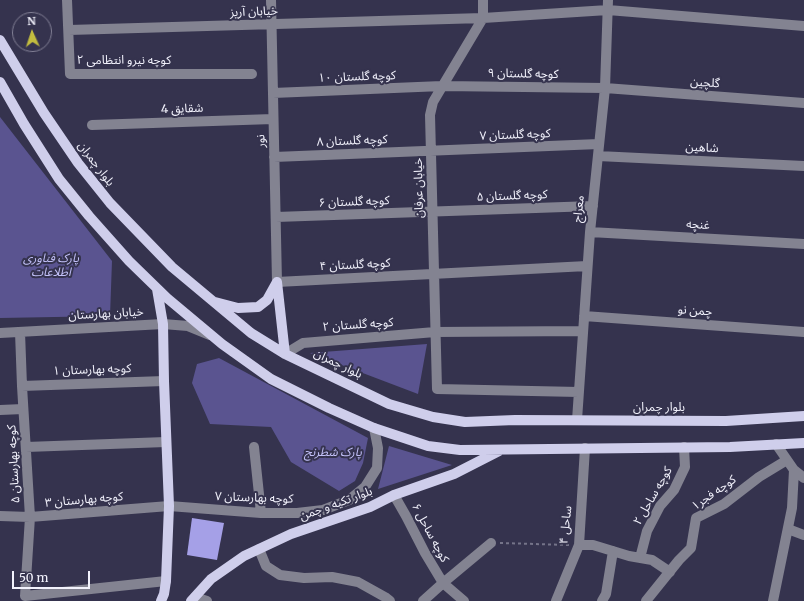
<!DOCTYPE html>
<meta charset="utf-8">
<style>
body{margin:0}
#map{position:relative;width:804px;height:601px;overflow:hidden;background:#35334e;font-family:Merriweather,serif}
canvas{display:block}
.north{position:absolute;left:12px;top:12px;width:40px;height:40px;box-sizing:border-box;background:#35334e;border:1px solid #817f94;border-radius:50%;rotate:357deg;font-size:11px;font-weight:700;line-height:16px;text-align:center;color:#f2f2fc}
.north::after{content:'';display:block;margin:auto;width:14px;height:18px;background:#c3bd3f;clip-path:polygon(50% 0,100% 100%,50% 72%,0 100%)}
.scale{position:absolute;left:12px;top:571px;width:78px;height:18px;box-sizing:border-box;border:2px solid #f2f2fc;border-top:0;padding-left:5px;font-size:12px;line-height:14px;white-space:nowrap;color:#f2f2fc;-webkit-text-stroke:3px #35334e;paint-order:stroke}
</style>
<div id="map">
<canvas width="804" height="601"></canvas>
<div class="north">N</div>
<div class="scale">50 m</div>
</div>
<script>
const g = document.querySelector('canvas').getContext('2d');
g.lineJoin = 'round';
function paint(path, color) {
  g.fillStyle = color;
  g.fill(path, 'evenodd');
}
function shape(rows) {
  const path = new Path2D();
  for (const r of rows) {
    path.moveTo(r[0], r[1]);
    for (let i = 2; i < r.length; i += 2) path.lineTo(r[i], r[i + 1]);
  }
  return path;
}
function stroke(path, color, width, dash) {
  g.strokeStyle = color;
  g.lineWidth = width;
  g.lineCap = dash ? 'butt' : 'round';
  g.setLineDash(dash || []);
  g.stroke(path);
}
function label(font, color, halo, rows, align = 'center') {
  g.font = font + ' Merriweather,"Noto Sans Arabic",serif';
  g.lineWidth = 4;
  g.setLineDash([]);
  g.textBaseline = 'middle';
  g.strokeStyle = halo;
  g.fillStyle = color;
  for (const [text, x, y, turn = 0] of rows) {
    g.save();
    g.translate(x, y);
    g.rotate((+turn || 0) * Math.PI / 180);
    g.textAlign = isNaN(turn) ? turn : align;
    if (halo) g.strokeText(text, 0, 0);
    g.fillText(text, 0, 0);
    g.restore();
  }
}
paint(shape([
 [0,117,112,261,110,316,0,318],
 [427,344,418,394,310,353],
 [219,358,368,438,363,463,355,481,339,491,291,462,271,427,210,424,192,383,197,364],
 [389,446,452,465,378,489]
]), '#5a5490');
paint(shape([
 [192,518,224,523,217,560,187,555]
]), '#a5a0e7');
stroke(shape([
 [500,543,569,545]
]), '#757489', 2, [3, 3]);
stroke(shape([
 [67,0,70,74,252,74],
 [271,0,277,282,587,266],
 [483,0,483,18,433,102,430,115,437,389,579,392],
 [69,30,483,18,608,10,804,26],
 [273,93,442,86,605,88,804,103],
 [92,125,273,119],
 [598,156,804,166],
 [274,157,599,144],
 [276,217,593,206],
 [590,232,804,244],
 [584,316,804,332],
 [20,332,22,386,30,517,25,596,166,581],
 [0,333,163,324,188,326,210,335],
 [285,354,303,343,435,332,583,331],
 [22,386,164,381],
 [0,410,23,409],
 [577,420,590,232,605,88,608,0],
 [776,444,794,470,804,478],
 [26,447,166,442],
 [254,447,261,513],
 [394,495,406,516,425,553,443,583,464,601],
 [0,516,30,517,169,506,261,513,297,513,323,510,349,500,365,487,377,468,378,448,374,428],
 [788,529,804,535],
 [579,545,593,545,629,556,652,560,670,572],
 [259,549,266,566,280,575,304,578,332,577,358,582,385,597,390,601],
 [640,558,647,531,660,506,674,490,685,467,684,447],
 [195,597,207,601],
 [423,601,443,583,491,543],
 [556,601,579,545,585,448],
 [602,601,606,594,613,551],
 [646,601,679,560,691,548,696,518,724,504,759,477,787,460],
 [773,601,792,508,794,470]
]), '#838391', 10);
stroke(shape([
 [0,40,44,113,78,163,110,203,172,267,251,333,285,354,389,404,433,417,465,422,515,420,726,421,804,416],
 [0,82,24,124,59,179,89,216,129,261,167,298,222,344,271,379,329,408,374,428,428,446,460,450,730,447,804,443],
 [277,282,285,354],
 [157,289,163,324,164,381,169,506,166,581,164,594,161,601],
 [215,302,238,308,258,307,267,300,277,282],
 [191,601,211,579,244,556,291,534,370,507,394,495,454,474,499,451]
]), '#cfceeb', 10);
label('12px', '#f2f2fc', '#35334e', [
 ["خیابان آریز",254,12,-2],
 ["کوچه نیرو انتظامی ۲",124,61],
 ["کوچه گلستان ۹",523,74,1],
 ["کوچه گلستان ۱۰",357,77,-2],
 ["گلچین",705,83,4],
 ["شقایق 4",182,109,-2],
 ["کوچه گلستان ۷",515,135,-2],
 ["نور",261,141,-91],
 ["کوچه گلستان ۸",352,141,-2],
 ["شاهین",702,148,3],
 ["بلوار چمران",96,164,53],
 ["خیابان عرفان",419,188,-91],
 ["کوچه گلستان ۵",512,196,-2],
 ["کوچه گلستان ۶",354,202,-2],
 ["معراج",579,209,-84],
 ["غنچه",698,225,3],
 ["کوچه گلستان ۴",355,265,-3],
 ["چمن نو",695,311,4],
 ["خیابان بهارستان",106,314,-3],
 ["کوچه گلستان ۲",358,325,-4],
 ["بلوار چمران",338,364,26],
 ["کوچه بهارستان ۱",92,370,-2],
 ["بلوار چمران",659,408],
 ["کوچه بهارستان ۵",14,464,-93],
 ["کوچه فجر۱",714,493,-35],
 ["کوچه ساحل ۲",653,496,-60],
 ["کوچه بهارستان ۷",254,498,2],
 ["کوچه بهارستان ۳",84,500,-5],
 ["بلوار تکیه و چمن",336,504,-20],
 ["ساحل ۴",566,525,-84],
 ["کوچه ساحل ۶",430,533,62]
]);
label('italic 12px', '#c2c0f8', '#35334e', [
 ["پارک فناوری",51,259],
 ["اطلاعات",51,273],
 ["پارک شطرنج",333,453]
]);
</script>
